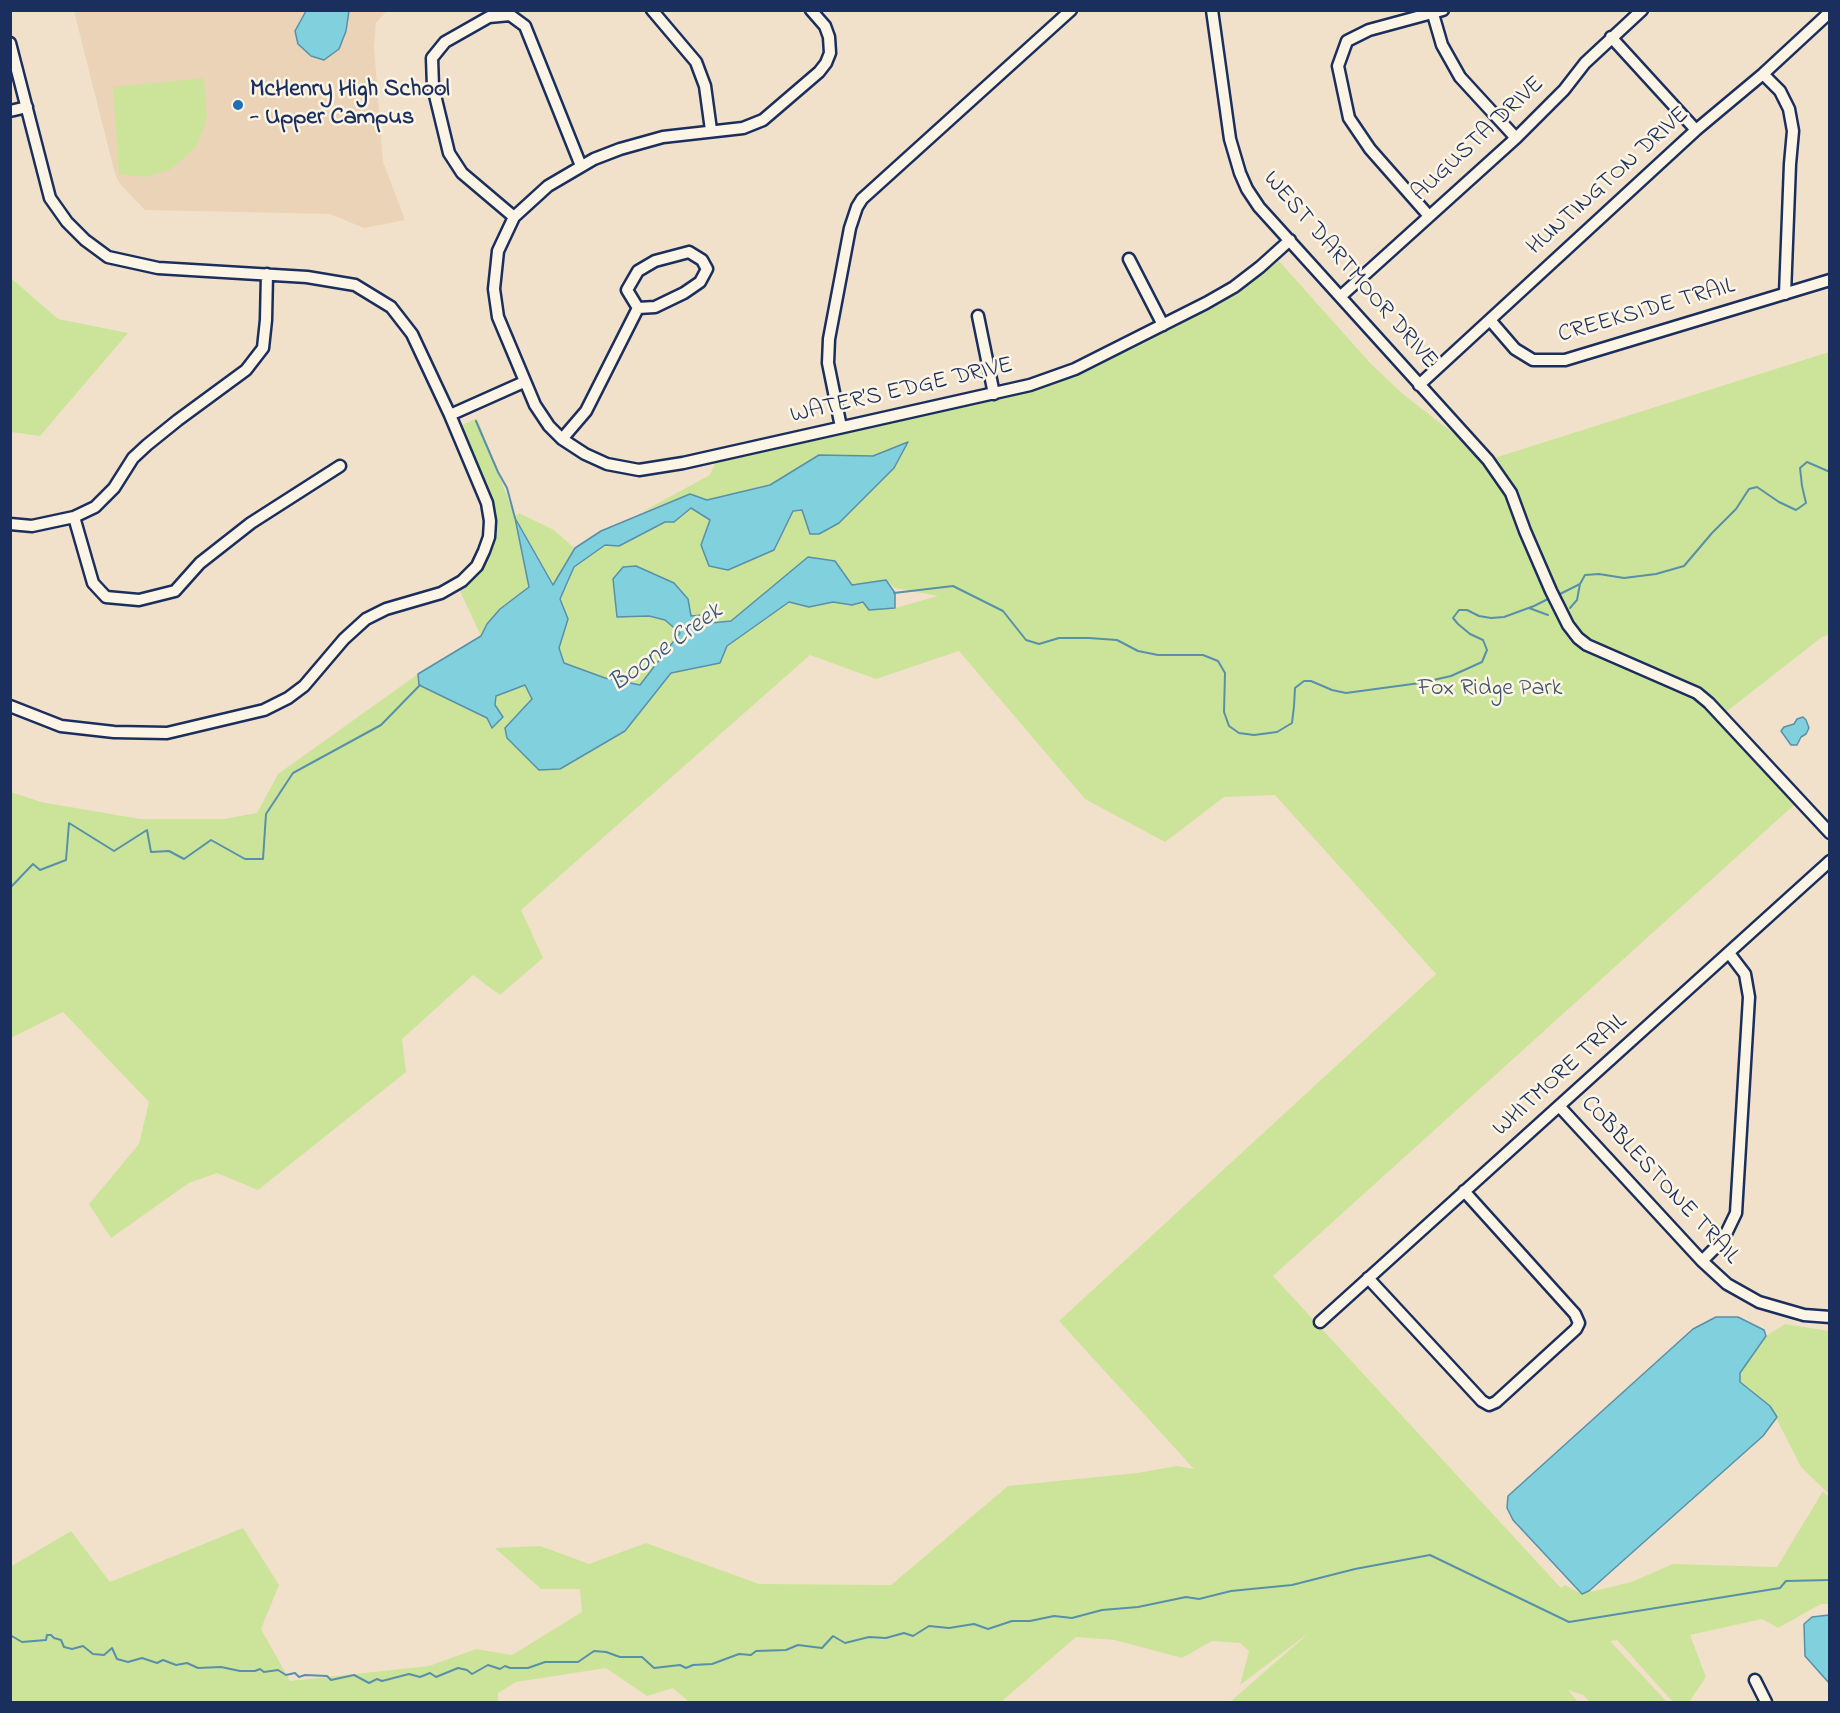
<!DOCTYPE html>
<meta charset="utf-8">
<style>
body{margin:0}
#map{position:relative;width:1840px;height:1713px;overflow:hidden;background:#f2e1ca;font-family:"Indie Flower",sans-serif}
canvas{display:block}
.frame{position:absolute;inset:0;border:12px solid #1b2f5e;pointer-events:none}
</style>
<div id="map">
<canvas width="1840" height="1713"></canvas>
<div class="frame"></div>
</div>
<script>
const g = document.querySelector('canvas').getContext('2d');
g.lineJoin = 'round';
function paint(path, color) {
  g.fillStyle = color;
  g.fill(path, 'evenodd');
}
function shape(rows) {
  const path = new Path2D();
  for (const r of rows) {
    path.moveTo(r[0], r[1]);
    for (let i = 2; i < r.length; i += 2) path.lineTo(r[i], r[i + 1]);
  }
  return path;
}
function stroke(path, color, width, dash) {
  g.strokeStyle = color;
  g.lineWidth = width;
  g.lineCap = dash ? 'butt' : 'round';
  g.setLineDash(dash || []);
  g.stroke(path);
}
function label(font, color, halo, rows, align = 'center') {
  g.font = font + ' "Indie Flower",sans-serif';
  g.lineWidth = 5;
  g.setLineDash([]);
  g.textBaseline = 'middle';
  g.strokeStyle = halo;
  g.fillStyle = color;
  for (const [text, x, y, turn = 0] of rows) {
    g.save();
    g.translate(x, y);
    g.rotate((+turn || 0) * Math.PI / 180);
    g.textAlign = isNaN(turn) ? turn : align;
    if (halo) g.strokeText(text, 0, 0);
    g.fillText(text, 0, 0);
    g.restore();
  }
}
paint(shape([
 [74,11,387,11,376,23,374,47,383,162,405,220,364,228,330,214,145,210,120,184,115,174]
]), '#ebd3b7');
paint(shape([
 [204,78,207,118,196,147,171,169,146,177,119,174,113,87],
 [1279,261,1371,364,1404,395,1488,460,1829,352,1829,635,1822,637,1717,719,1794,805,1273,1276,1561,1588,1565,1585,1582,1594,1631,1582,1673,1564,1777,1567,1823,1491,1829,1497,1829,1604,1821,1604,1778,1628,1762,1619,1690,1635,1706,1677,1689,1702,1673,1702,1617,1640,1610,1641,1667,1702,1590,1702,1583,1695,1568,1690,1578,1702,1230,1702,1310,1632,1240,1685,1249,1651,1240,1643,1212,1641,1182,1658,1115,1640,1076,1637,1001,1702,689,1702,673,1688,647,1696,606,1668,516,1682,498,1693,498,1702,11,1702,10,1567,71,1531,110,1582,243,1528,279,1585,261,1629,290,1681,429,1666,476,1649,512,1655,582,1612,580,1589,541,1589,495,1548,540,1546,589,1564,646,1543,759,1584,891,1585,1008,1486,1137,1473,1177,1466,1194,1469,1059,1321,1436,974,1275,795,1224,797,1165,842,1085,799,959,651,876,679,810,655,521,910,543,958,500,995,473,975,402,1039,406,1072,258,1190,217,1173,189,1183,111,1238,89,1204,139,1144,149,1102,63,1012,11,1038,11,792,41,802,140,819,224,819,257,813,278,774,418,674,420,685,487,718,495,705,496,696,525,685,532,699,506,728,625,731,671,673,720,663,727,646,789,601,809,607,833,602,852,605,863,602,869,610,895,608,938,596,895,588,886,580,852,585,835,561,808,557,731,621,711,623,691,616,688,599,617,616,649,616,665,620,680,633,640,685,605,678,564,663,559,648,568,619,560,599,568,584,574,567,605,545,619,546,665,522,674,522,691,508,710,520,701,545,709,565,729,570,774,550,793,511,801,510,908,443,873,456,819,455,770,485,707,501,690,494,640,513,710,475,715,463,992,401,1053,385,1098,365,1222,303],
 [11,278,58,319,128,333,40,436,11,432],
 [477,418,515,517,519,513,554,530,574,548,553,586,516,521,530,587,500,609,487,624,481,636,460,591,481,571,494,546,495,507,462,425],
 [1785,1324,1829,1331,1829,1494,1801,1467,1770,1406,1740,1382,1740,1373,1766,1336]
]), '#cbe49a');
const water = shape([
 [306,11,349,11,346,31,339,49,324,60,311,56,298,44,295,31,306,11],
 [908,442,894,468,839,523,819,534,810,534,802,510,793,511,774,550,728,570,709,566,701,545,710,520,691,508,674,522,665,522,619,546,605,545,574,567,560,599,568,619,559,648,564,663,605,678,640,685,680,633,665,620,649,616,617,617,613,579,623,567,636,566,674,583,688,599,691,616,702,615,711,623,731,621,808,557,835,561,852,585,886,580,895,593,895,608,869,610,863,602,852,605,833,602,809,607,789,602,727,646,720,663,671,673,625,731,560,769,539,770,507,738,505,728,532,699,525,685,496,696,495,705,503,717,492,728,487,718,419,685,418,674,481,636,487,624,500,609,529,587,515,518,553,585,575,548,601,531,690,494,707,500,770,485,819,455,873,456,908,442],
 [1803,717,1806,720,1809,728,1806,734,1801,737,1797,745,1791,745,1781,731,1784,727,1794,724,1797,719,1803,717],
 [1716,1317,1738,1317,1764,1330,1766,1336,1740,1373,1740,1382,1770,1406,1777,1417,1763,1436,1589,1591,1582,1594,1513,1520,1507,1508,1508,1496,1693,1329,1716,1317],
 [1829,1615,1830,1615,1829,1683,1805,1656,1804,1624,1812,1617,1829,1615]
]);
paint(water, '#81d0dd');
stroke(water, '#5890aa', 1.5);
stroke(shape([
 [476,421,498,472,507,488,515,518],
 [894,593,953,586,1003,611,1026,640,1039,644,1059,638,1089,638,1117,640,1138,651,1158,655,1203,655,1218,661,1225,673,1224,712,1229,726,1239,733,1254,735,1277,732,1292,723,1294,706,1295,688,1304,681,1311,681,1332,690,1346,693,1420,683,1451,676,1482,662,1487,650,1483,640,1470,634,1458,624,1453,618,1459,610,1467,610,1479,616,1491,618,1504,617,1534,606,1550,598],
 [1558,595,1580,584,1585,575,1599,574,1624,578,1656,574,1684,566,1712,533,1736,509,1749,489,1757,487,1779,502,1796,510,1806,503,1802,486,1800,468,1807,462,1830,472],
 [1529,608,1548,615],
 [1570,608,1577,600,1580,584],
 [10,888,33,864,40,870,66,860,69,823,114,851,147,830,151,852,169,851,184,859,211,840,245,859,263,859,266,814,293,773,381,725,420,685],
 [10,910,10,913],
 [10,1635,22,1642,46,1640,47,1635,51,1635,54,1638,61,1640,64,1647,72,1649,83,1646,93,1654,104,1655,112,1648,117,1659,128,1662,142,1658,157,1663,163,1660,176,1665,187,1663,198,1668,221,1667,240,1671,255,1671,260,1669,264,1672,278,1670,286,1675,295,1673,299,1677,305,1675,327,1676,331,1680,354,1675,369,1683,377,1679,382,1681,409,1674,420,1677,430,1673,436,1677,458,1668,467,1670,472,1674,488,1665,500,1669,505,1666,510,1668,528,1668,545,1662,578,1662,594,1651,606,1652,620,1657,642,1657,654,1668,680,1665,686,1668,693,1665,712,1664,739,1654,751,1655,756,1651,786,1650,798,1645,822,1648,833,1636,845,1643,869,1637,886,1638,904,1633,913,1636,929,1626,949,1628,974,1624,988,1629,1012,1621,1030,1621,1054,1616,1072,1618,1102,1610,1138,1607,1186,1597,1199,1599,1231,1591,1292,1585,1355,1569,1430,1555,1569,1622,1780,1588,1786,1581,1830,1580]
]), '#5890aa', 2);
const minor = shape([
 [652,10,696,62,705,86,711,130],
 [811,10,825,26,829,37,830,53,826,63,819,72,763,120,743,128,663,137,620,149,594,159,548,186,514,217,498,251,494,289,498,317,535,405,549,426,562,439,585,454,607,464,639,470,683,463,1030,385,1075,369,1206,303,1234,287,1260,267,1290,240],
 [1212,10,1230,139,1240,173,1247,189,1259,207,1488,460,1511,493,1525,531,1551,591,1568,625,1578,638,1587,645,1697,693,1709,703,1830,833],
 [1433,14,1442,45,1460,77,1516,138],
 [1611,37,1696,130],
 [10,43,50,198,67,222,85,240,108,257,158,268,307,277,355,285,391,307,412,334,450,415,487,503,490,521,489,537,484,551,477,566,462,581,441,593,386,609,366,619,344,639,304,686,288,698,264,710,167,733,114,732,61,726,10,706],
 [1763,74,1780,91,1789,109,1793,131,1790,164,1785,294],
 [10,111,27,107],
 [1429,216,1370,149,1349,118,1338,66,1347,41,1369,30,1443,10],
 [514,217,462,173,449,153,433,87,432,58,445,42,489,17,510,15,525,26,581,166],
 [689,252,702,260,707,269,700,282,684,293,655,307,638,308,627,290,638,271,655,261,689,252],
 [1129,259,1163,325],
 [1341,296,1516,138,1564,90,1585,63,1642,10],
 [978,316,994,394],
 [1490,320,1515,349,1533,360,1565,360,1830,280],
 [1419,385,1696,130,1763,74,1830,12],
 [450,415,524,382],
 [841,427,828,363,829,339,850,228,857,207,862,199,1071,10],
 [562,439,586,411,638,308],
 [74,517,93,583,106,597,139,600,175,591,200,563,251,523,340,466],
 [10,524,32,526,74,517,95,507,114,488,133,458,147,445,178,420,246,370,263,348,266,320,267,274],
 [1559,1106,1702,1261,1727,1284,1759,1302,1804,1315,1830,1317],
 [1702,1261,1723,1240,1736,1213,1749,997,1745,974,1729,953],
 [1368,1278,1482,1401,1489,1405,1496,1402,1576,1329,1579,1323,1575,1314,1464,1191],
 [1320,1322,1830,861],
 [1755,1680,1766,1702]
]);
stroke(minor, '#1b2f5e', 15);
stroke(minor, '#fcf5e5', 10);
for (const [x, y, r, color] of [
 [238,105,6,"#1f6fb2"]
]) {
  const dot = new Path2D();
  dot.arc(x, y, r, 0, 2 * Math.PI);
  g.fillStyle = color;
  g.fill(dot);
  stroke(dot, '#fcf5e5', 2);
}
label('bold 24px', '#1b2f5e', '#fcf5e5', [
 ["McHenry High School",250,91],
 ["- Upper Campus",250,119]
], 'left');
label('24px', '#1b2f5e', '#fcf5e5', [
 ["AUGUSTA DRIVE",1479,140,-43],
 ["HUNTINGTON DRIVE",1609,182,-42],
 ["WEST DARTMOOR DRIVE",1349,271,49],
 ["CREEKSIDE TRAIL",1647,312,-16],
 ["WATER’S EDGE DRIVE",902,392,-13],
 ["WHITMORE TRAIL",1561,1076,-42],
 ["COBBLESTONE TRAIL",1659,1181,47]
]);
label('24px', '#3e536a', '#fcf5e5', [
 ["Fox Ridge Park",1490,690]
]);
label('italic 26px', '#34577e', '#fcf5e5', [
 ["Boone Creek",667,649,-36]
]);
</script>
